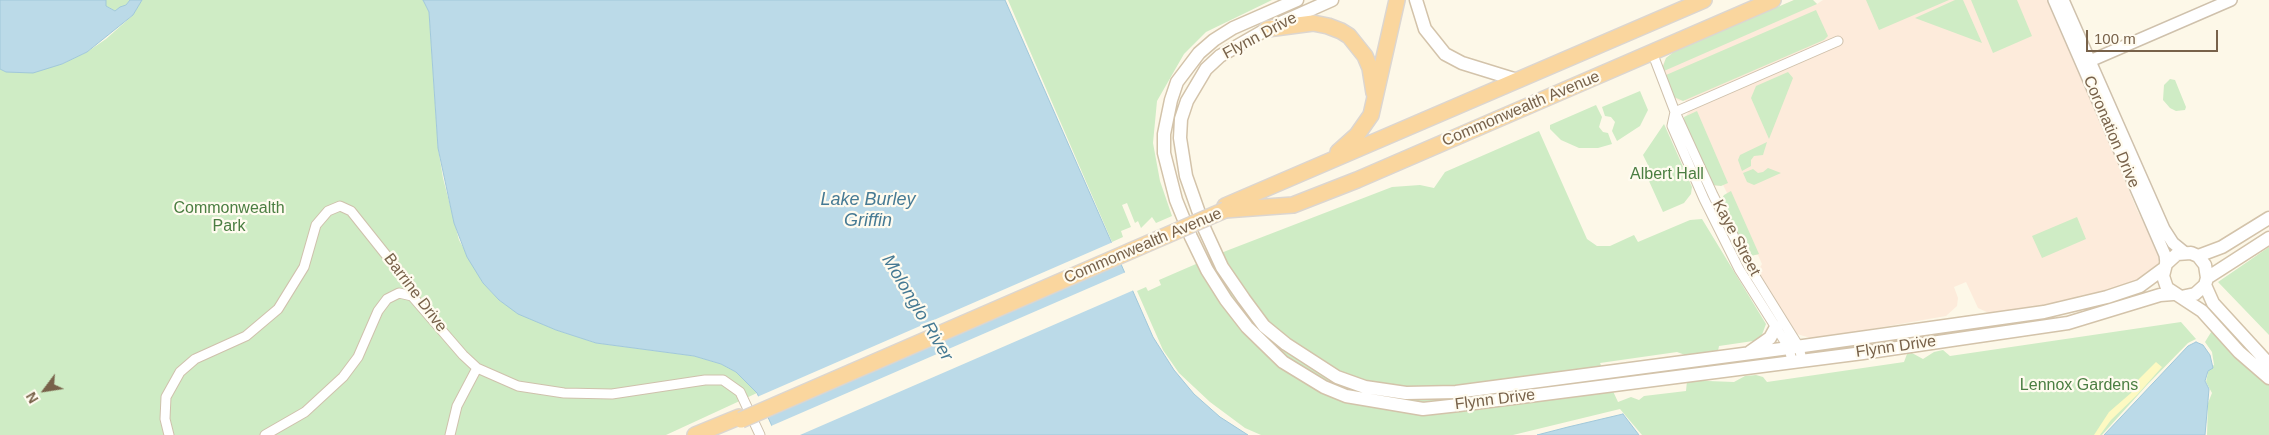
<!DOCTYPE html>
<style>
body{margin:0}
#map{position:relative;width:2269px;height:435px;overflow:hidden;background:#fdf8e8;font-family:Arial,sans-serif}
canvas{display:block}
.north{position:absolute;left:20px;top:365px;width:50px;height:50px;-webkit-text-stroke:4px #fffbef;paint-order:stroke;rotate:239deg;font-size:14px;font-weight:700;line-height:20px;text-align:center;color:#78624a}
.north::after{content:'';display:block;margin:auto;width:18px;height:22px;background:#78624a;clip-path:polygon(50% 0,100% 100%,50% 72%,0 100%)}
.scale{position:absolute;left:2086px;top:30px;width:132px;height:22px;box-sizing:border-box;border:2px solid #78624a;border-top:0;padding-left:6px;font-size:15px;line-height:18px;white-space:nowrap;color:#78624a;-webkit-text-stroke:4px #fffbef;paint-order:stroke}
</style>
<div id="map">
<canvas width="2269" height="435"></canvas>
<div class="north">N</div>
<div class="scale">100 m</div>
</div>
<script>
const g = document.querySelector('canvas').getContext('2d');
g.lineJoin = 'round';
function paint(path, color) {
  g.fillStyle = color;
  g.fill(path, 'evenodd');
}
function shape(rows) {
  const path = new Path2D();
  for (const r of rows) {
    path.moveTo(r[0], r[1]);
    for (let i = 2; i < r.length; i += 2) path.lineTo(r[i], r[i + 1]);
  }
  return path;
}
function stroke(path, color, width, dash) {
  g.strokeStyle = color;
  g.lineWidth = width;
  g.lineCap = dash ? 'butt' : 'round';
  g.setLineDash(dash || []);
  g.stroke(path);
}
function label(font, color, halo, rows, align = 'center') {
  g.font = font + ' Arial,sans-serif';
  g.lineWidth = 4.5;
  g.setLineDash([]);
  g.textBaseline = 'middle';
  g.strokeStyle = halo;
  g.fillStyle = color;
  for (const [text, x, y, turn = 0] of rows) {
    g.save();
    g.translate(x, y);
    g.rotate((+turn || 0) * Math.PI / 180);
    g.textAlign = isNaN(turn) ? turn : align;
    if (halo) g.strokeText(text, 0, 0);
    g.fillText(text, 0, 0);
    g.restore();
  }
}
paint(shape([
 [1794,0,1813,0,1817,4,1823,0,2050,0,2137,210,2158,251,2159,266,2144,278,2104,292,2049,306,1991,314,1978,308,1966,282,1954,287,1958,298,1957,306,1946,316,1814,339,1797,334,1757,272,1762,264,1758,255,1749,255,1721,200,1727,193,1723,185,1715,186,1684,119,1690,110,1685,100,1679,101,1672,96,1662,66,1666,58,1675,51]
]), '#fdebdb');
paint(shape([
 [106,0,130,0,126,5,115,11,106,6],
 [142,0,423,0,429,12,438,148,443,178,459,240,483,283,499,300,518,313,556,330,596,343,694,356,721,364,736,372,757,393,666,435,0,435,0,69,6,72,62,64,87,52,106,39,133,15],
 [1008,0,1272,0,1206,32,1184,54,1157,101,1153,143,1160,181,1172,216,1156,223,1152,217,1141,228,1138,221,1135,223,1127,203,1122,205,1131,227,1121,231,1123,237,1112,242],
 [1794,0,1813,0,1817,4,1664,71,1662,69,1666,58,1675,51],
 [1866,0,1949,0,1879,30],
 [1955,0,1963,0,1982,43,1915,18],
 [1971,0,2017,0,2032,36,1993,53],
 [1816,10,1828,36,1824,40,1683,101,1674,97,1664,77,1666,75],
 [1788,72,1793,78,1769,139,1751,98,1756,86],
 [2170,79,2175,80,2186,107,2185,110,2176,111,2170,108,2163,100,2164,85],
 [1640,91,1648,110,1640,126,1617,141,1612,131,1615,122,1611,117,1605,116,1602,107],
 [1596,105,1602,117,1599,127,1603,132,1608,133,1612,144,1598,148,1579,148,1561,140,1550,129,1550,125],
 [1697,111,1728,183,1721,186,1713,185,1685,126,1684,117],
 [1664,124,1692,187,1691,194,1684,203,1663,212,1644,170,1649,167,1643,155],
 [1539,131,1587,239,1597,246,1610,246,1634,235,1638,242,1690,220,1702,219,1766,324,1760,340,1719,346,1718,351,1696,359,1677,352,1600,363,1618,402,1631,397,1639,400,1644,396,1686,391,1687,381,1697,379,1708,381,1734,382,1745,376,1756,375,1763,377,1767,382,1904,362,1907,354,1912,353,1923,359,1934,352,1943,350,1950,356,2181,322,2196,339,2188,343,2147,385,2102,435,1642,435,1620,409,1513,435,1261,435,1245,428,1210,402,1179,373,1163,350,1137,291,1146,287,1148,291,1161,285,1159,280,1226,251,1392,187,1420,185,1434,188,1445,172],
 [1767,142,1763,155,1754,156,1751,160,1751,166,1742,171,1738,160,1740,155],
 [1768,168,1781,173,1754,185,1747,182,1743,173,1753,169,1758,173,1763,172],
 [1731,191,1759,254,1751,256,1745,252,1720,202,1724,195],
 [2077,217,2086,239,2042,258,2032,236],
 [2269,247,2269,335,2218,282],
 [2213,329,2269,379,2269,435,2207,435,2208,403,2212,393,2206,382,2209,368,2214,365,2212,352,2205,342]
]), '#cfecc5');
paint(shape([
 [2156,362,2162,367,2137,395,2111,420,2100,435,2094,435,2109,412,2131,393,2136,382]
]), '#fdf9c2');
const water = shape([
 [0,0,106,0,106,6,115,11,120,7,126,5,130,0,142,0,133,15,87,52,62,64,33,73,6,72,0,69,0,0],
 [423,0,1005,0,1153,337,1174,370,1194,394,1220,417,1248,435,776,435,757,393,736,372,721,364,694,356,596,343,556,330,518,314,499,300,483,283,467,257,454,223,438,148,429,12,423,0],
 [2196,342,2203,345,2210,355,2213,368,2208,371,2205,381,2209,389,2205,435,2104,435,2188,346,2196,342],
 [1623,414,1639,435,1537,435,1568,427,1623,414]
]);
paint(water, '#bbdae8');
stroke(water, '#a1c8da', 1);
paint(shape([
 [1113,242,1121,260,765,414,757,397],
 [1126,272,1134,290,800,435,774,435,771,426]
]), '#fdf8e8');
const minor = shape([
 [1652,52,1675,112,1713,195,1748,265,1799,347,1802,360],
 [1675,112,1672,126,1704,199,1739,269,1789,348,1792,361],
 [1675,112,1838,41],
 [169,435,165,419,166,397,180,372,195,359,246,336,278,309,304,267,316,225,328,211,340,206,351,211,410,285,412,296,463,355,477,368,518,386,564,393,612,394,705,380,723,380,740,392,760,435],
 [265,435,305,412,343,377,358,357,378,311,387,299,399,293,412,296],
 [450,435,457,406,477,368]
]);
const tertiary = shape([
 [2054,0,2165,255,2166,264],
 [2063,0,2164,229,2173,243,2184,252],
 [2083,64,2231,0]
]);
const secondary = shape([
 [1297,0,1233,28,1214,40,1199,53,1177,82,1171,100,1164,134,1164,153,1176,200,1191,237,1207,270,1226,300,1247,327,1283,362,1324,387,1346,396,1423,409,1459,405,1863,353,2068,323,2160,295,2173,294],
 [1332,0,1267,29,1220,56,1206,69,1187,101,1181,119,1180,138,1186,176,1205,230,1222,267,1244,299,1264,326,1286,344,1337,377,1365,387,1406,393,1456,392,1789,348,2044,312,2107,297,2140,286,2163,269],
 [1416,0,1425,29,1445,54,1462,63,1517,80],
 [2198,256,2222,247,2269,218],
 [2207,278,2269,238],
 [2205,285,2213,303,2269,364],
 [2181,297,2195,294,2205,285,2207,278,2205,265,2198,256,2191,253,2177,254,2166,264,2163,276,2167,288,2202,311,2239,352,2269,378],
 [1750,352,1770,338,1776,327]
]);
const trunk = shape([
 [1267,29,1313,23,1328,26,1341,31,1349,36,1365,56,1370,68,1374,93],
 [1338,152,1357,135,1371,115,1397,0],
 [1225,206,1704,0],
 [1225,210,1293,205,1357,180,1773,0],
 [695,435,739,417]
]);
stroke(minor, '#cfc1ac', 11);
stroke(tertiary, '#cfc1ac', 14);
stroke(secondary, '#d3c3aa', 15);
stroke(trunk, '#dcd6d0', 18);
stroke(minor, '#fff', 9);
stroke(tertiary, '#fff', 11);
stroke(secondary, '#fff', 12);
stroke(trunk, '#fad69e', 15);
const trunkBridge = shape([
 [741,420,1225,210]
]);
stroke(trunkBridge, '#dcd6d0', 18, []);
stroke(trunkBridge, '#fad69e', 15);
label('16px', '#78624a', '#fffbef', [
 ["Flynn Drive",1260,36,-28],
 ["Commonwealth Avenue",1521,109,-23],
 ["Coronation Drive",2111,132,67],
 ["Kaye Street",1736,238,62],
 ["Commonwealth Avenue",1143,246,-23],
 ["Barrine Drive",415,293,53],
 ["Flynn Drive",1896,347,-8],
 ["Flynn Drive",1495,400,-7]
]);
label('16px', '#4b7e42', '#fffbef', [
 ["Albert Hall",1667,175],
 ["Commonwealth",229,209],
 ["Park",229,227],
 ["Lennox Gardens",2079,386]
]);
label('italic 18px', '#467a94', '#fffbef', [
 ["Lake Burley",868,200],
 ["Griffin",868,221],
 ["Molonglo River",917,308,59]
]);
</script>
